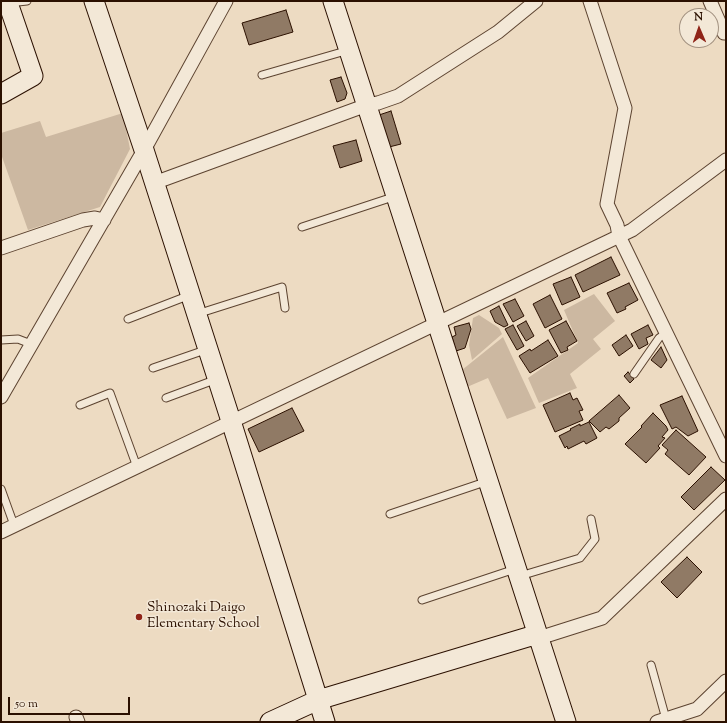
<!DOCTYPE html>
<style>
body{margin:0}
#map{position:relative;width:727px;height:723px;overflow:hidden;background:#eddbc2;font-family:"Sorts Mill Goudy",serif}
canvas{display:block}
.frame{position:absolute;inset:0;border:2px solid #2b1000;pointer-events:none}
.north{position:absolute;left:679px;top:8px;width:40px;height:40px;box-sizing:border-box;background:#f3e8d7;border:1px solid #a39281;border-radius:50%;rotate:358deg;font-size:11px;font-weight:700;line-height:16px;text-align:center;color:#2b1000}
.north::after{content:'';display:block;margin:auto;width:14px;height:18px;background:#8f2418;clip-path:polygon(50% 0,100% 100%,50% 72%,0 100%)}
.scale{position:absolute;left:8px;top:697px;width:122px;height:18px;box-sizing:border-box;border:2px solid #2b1000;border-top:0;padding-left:5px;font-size:12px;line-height:14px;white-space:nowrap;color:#2b1000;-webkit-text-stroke:3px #f3e8d7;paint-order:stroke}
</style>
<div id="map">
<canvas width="727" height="723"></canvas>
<div class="frame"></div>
<div class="north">N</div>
<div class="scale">50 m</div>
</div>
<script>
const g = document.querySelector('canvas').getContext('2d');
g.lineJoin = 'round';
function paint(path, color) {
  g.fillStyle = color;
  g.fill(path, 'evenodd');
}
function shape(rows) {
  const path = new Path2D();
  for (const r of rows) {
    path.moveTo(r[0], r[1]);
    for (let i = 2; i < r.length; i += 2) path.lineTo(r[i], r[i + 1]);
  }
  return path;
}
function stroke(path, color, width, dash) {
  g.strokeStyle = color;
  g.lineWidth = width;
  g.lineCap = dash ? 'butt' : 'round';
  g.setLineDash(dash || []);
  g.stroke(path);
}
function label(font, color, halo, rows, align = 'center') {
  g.font = font + ' "Sorts Mill Goudy",serif';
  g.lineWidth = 3;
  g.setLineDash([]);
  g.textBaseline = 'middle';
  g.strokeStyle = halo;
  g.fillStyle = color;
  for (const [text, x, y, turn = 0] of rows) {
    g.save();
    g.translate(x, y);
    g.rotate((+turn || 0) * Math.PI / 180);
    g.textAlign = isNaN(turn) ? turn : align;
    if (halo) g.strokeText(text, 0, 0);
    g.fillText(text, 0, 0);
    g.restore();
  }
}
paint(shape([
 [123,113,130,149,100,207,28,230,1,154,1,133,40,121,46,137],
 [594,294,615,321,593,339,601,349,570,374,577,388,539,403,528,378,578,343,564,310],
 [479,315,499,328,502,334,472,360,469,345,473,318],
 [503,337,536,408,507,419,488,378,467,387,462,370]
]), '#ccb8a1');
const building = shape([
 [286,10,293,32,249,45,242,23,286,10],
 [341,77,347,93,345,99,337,102,330,80,341,77],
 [391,111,401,144,389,147,379,115,391,111],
 [356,140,362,161,340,168,333,146,356,140],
 [611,257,620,275,583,292,575,275,611,257],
 [571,277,580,297,562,305,553,284,571,277],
 [629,283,638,300,625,307,626,309,617,313,607,293,629,283],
 [550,295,562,319,545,328,533,304,550,295],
 [515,299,524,316,513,322,503,304,515,299],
 [499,306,508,325,504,327,495,322,490,311,499,306],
 [526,321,534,336,526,341,517,326,526,321],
 [566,321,577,341,567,347,568,350,561,353,549,330,566,321],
 [469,323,471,329,465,348,456,351,452,337,456,335,454,327,469,323],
 [513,325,524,346,517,350,505,329,513,325],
 [648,325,653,335,646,338,648,344,639,349,631,334,648,325],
 [626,335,633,346,619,356,612,345,626,335],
 [548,340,558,356,530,373,519,356,530,349,531,351,548,340],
 [661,347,667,360,661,368,651,360,661,347],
 [628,372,634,379,630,383,624,376,628,372],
 [570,393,573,400,577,398,583,410,579,411,583,420,555,432,543,405,570,393],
 [619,395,630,408,619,418,619,421,609,429,606,427,600,432,589,421,619,395],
 [682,396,698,431,688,436,676,427,672,429,660,405,682,396],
 [292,408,304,431,259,452,248,429,292,408],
 [653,413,666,426,668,430,662,437,665,438,658,446,660,448,646,463,625,444,642,427,641,426,653,413],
 [589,422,597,438,586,444,584,441,568,449,567,446,565,448,559,436,571,430,570,429,580,424,580,426,589,422],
 [676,430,706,457,689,475,665,454,668,450,662,445,676,430],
 [711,467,725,480,694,510,681,497,711,467],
 [687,557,702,572,677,598,661,582,687,557]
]);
paint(building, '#907a65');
stroke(building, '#2b1000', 1);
const lane = shape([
 [9,3,27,1],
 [262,75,349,50],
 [302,227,396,196],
 [197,314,282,287,285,308],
 [128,319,190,295],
 [1,340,18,339,31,344],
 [153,368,208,349],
 [634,374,659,338,666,333],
 [166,398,217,379],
 [80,405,110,393,137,467],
 [1,489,14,525],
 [390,514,488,481],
 [520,576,580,558,595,539,591,519],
 [422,600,515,569],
 [651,665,666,719]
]);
const street = shape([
 [590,1,625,108,607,204,617,225,619,236,726,456],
 [710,1,724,33,726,33],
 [154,183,367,105,378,103,398,96,498,32,536,1],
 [1,248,83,220,95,218,104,220],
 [1,397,144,150,226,1],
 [1,532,632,230,726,160],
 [539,638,602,618,726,499],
 [76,717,78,722],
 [657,722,697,709,726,681]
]);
const secondary = shape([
 [94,1,144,150,231,421,325,722],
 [333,1,566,722],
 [1,94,33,76,8,3],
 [270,722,318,700,538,634]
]);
stroke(lane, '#5c4330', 9);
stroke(street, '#5c4330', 15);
stroke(secondary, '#2b1000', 21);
stroke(lane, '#f3e8d7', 7);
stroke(street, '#f3e8d7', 13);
stroke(secondary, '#f3e8d7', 19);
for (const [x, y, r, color] of [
 [139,617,4,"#8f2418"]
]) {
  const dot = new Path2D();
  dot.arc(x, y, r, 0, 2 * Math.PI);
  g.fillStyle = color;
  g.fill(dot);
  stroke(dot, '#f3e8d7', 1.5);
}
label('14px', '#2b1000', '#f3e8d7', [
 ["Shinozaki Daigo",147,609],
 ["Elementary School",147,625]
], 'left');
</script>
